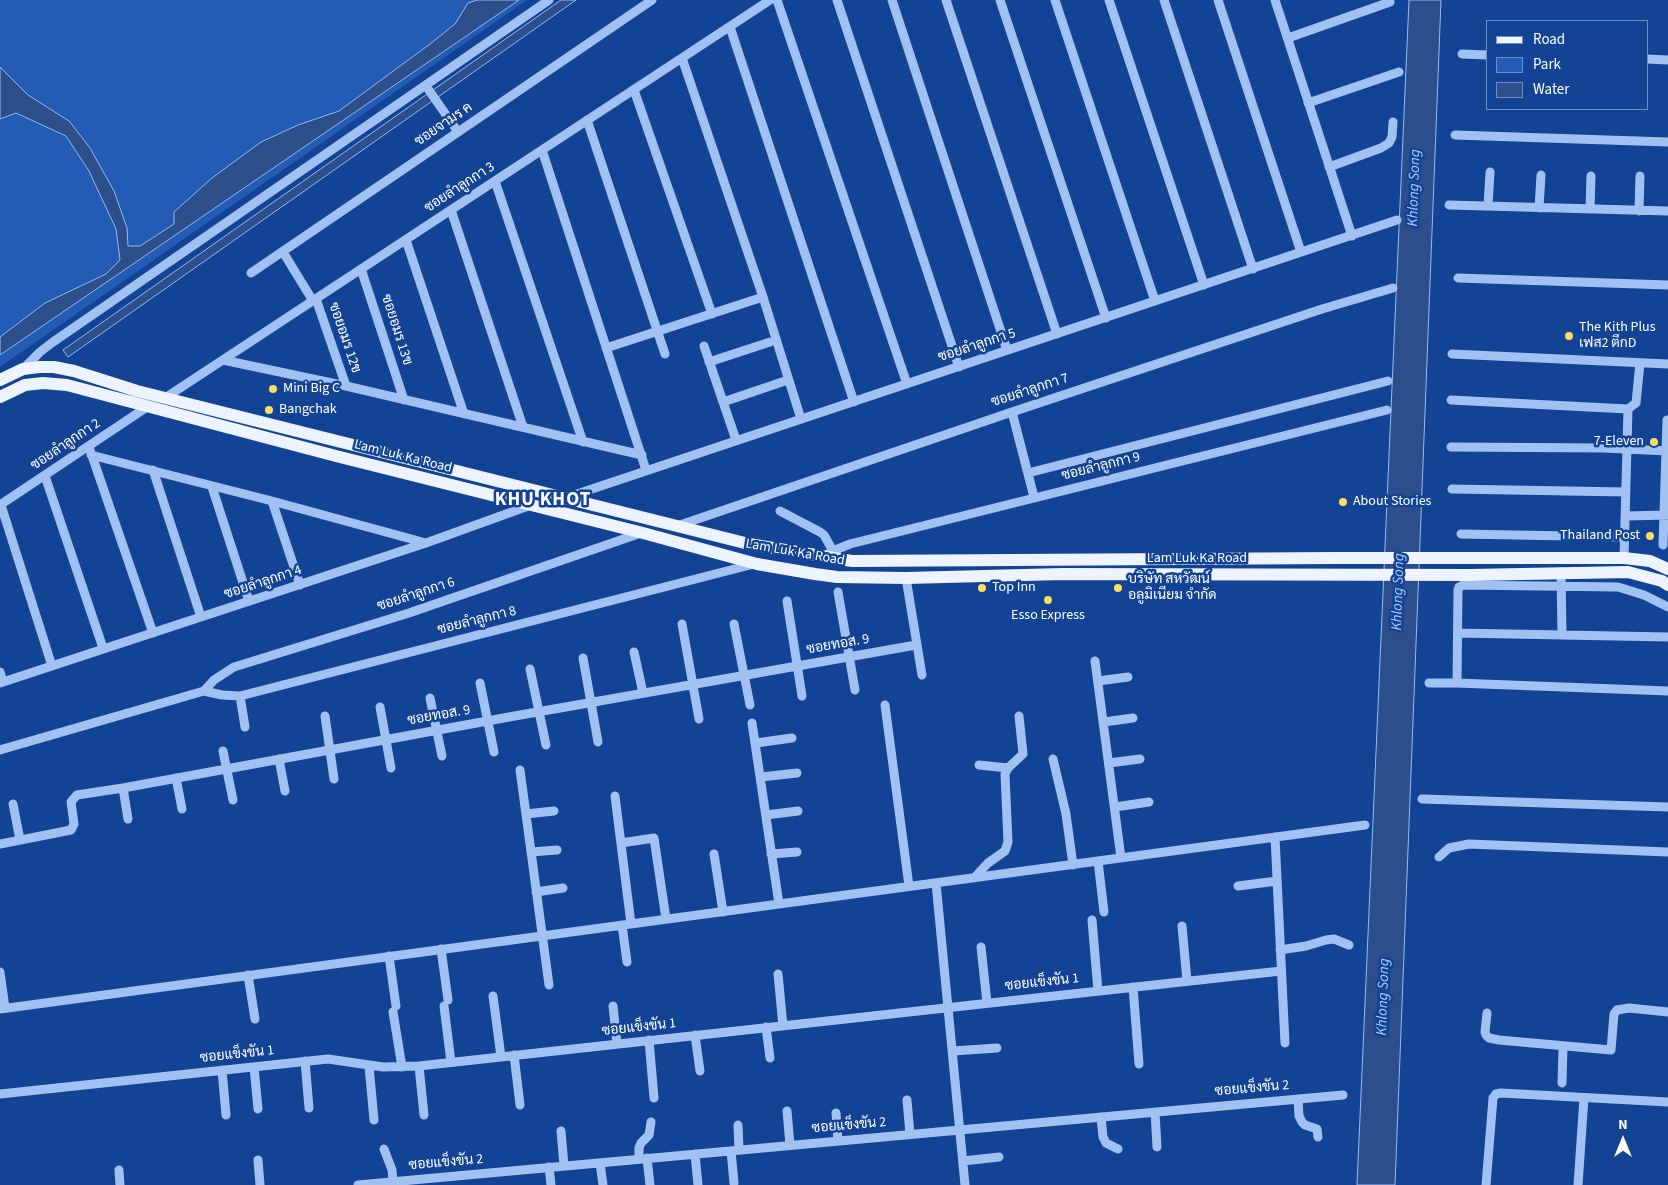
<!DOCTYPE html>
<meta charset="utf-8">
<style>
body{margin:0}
#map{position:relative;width:1668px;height:1185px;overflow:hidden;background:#124395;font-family:"Source Sans 3",sans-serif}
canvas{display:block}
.legend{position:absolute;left:1486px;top:20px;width:162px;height:90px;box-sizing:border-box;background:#124395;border:1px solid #718ebf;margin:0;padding:6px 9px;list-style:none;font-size:15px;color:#fff}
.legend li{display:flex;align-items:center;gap:10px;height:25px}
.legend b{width:25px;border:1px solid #718ebf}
.north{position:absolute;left:1598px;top:1115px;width:50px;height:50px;-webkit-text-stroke:4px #124395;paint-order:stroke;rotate:0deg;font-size:14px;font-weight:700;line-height:20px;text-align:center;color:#fff}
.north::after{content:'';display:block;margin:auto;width:18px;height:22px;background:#fff;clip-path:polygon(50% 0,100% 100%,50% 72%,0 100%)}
</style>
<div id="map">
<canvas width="1668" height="1185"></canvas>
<ul class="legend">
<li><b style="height:6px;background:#edf3ff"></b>Road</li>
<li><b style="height:14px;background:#245bb5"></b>Park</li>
<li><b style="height:14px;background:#2c4f8c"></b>Water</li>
</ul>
<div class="north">N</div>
</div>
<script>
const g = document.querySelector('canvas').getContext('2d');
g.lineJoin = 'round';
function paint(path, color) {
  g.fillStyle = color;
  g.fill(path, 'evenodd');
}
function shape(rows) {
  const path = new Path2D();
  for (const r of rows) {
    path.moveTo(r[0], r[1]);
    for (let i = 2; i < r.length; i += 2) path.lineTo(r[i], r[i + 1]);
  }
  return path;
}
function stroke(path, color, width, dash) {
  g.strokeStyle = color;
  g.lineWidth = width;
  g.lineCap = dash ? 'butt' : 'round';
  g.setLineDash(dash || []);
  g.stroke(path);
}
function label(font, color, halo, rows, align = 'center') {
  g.font = font + ' "Source Sans 3",Sarabun,sans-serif';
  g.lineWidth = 5;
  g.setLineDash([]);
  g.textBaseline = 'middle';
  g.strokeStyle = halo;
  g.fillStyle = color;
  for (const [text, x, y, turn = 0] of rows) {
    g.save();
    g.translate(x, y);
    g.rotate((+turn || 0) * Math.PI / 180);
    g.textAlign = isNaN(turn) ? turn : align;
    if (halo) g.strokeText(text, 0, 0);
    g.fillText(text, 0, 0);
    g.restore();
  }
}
paint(shape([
 [0,0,527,0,0,367]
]), '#245bb5');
const water = shape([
 [477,0,519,0,0,355,0,337,45,303,106,274,120,260,116,229,89,171,66,136,16,113,0,119,0,67,28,95,69,121,90,148,114,191,127,228,128,246,140,246,174,224,174,212,212,178,261,142,298,125,339,111,430,44,455,24,468,3,477,0],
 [561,0,576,0,68,357,63,350,561,0],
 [1409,0,1441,0,1395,1185,1357,1185,1409,0]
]);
paint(water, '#2c4f8c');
stroke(water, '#93bbf6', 1);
stroke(shape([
 [777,0,907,384],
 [837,0,959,367],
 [892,0,1007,350],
 [946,0,1057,334],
 [1000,0,1106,318],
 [1055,0,1155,301],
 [1109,0,1204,285],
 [1164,0,1253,269],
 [1218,0,1301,252],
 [1275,0,1352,236],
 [730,27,854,402],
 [1288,38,1390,2],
 [1462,54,1487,55],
 [682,58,763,297,801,419],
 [1647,59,1668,60],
 [426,86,458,132],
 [634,90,712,314],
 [1308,103,1399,72],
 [587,120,665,354],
 [1455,135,1668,142],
 [542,150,646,470],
 [1329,167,1381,148,1389,143,1392,137,1393,122],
 [495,181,583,442],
 [1449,205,1668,211],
 [1488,206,1490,172],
 [1539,208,1541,175],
 [1590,209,1591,176],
 [451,210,523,427],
 [1639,211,1640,176],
 [406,240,464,414],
 [283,252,313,301],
 [361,269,404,400],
 [251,273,652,0],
 [1458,278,1668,285],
 [316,299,346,386],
 [704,346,736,440],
 [606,348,763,297],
 [1452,354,1668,364],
 [223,360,346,386,642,455],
 [709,362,770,342],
 [23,369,40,352,53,342,549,0],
 [165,398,770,0],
 [1451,400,1628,409,1636,403,1640,363],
 [723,402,785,381],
 [1012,412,1034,497],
 [89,447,153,633],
 [1451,447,1604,448,1668,451],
 [91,455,272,501,426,543],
 [153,470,201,617],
 [1028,473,1388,381],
 [45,476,103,648],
 [212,487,249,601],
 [1452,489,1626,492],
 [565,498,1397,220],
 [272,501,300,585],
 [0,505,147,407],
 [1,505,52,666],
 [780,511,820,532,824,535,833,551],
 [1626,516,1668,515],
 [677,526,1012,412,1322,309,1393,288],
 [1461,534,1625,537],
 [1663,545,1667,420],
 [823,557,833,551,850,544,1387,410],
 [1624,558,1628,409],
 [1561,572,1562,635],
 [906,578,922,675],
 [838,592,855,690],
 [787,601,802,696],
 [1668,607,1644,595,1618,587,1463,585,1459,587,1458,590,1457,683,1668,691],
 [682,624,699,719],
 [734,624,750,705],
 [1458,633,1668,637],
 [634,652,643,693],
 [583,658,598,742],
 [1095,661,1121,858],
 [530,669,546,745],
 [0,672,3,682],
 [1098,681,1128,677],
 [0,683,426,543,531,505],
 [480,683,494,752],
 [1429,683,1457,683],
 [204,691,214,680,234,667,409,613,641,533],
 [240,696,245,727],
 [430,698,442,756],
 [885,705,909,886],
 [380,707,391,768],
 [325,716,334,779],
 [1104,722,1133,718],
 [752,723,779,904],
 [756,743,792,738],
 [0,750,204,691,222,695,240,696,754,564],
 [223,751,233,800],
 [279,759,285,791],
 [1053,759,1066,814,1073,865],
 [1109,763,1140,759],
 [979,765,1008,768],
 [520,770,549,985],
 [761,777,797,773],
 [176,778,182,809],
 [123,788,128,819],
 [615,796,631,924],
 [1422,799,1668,807],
 [13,804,20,840],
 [1115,807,1149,802],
 [526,814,554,811],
 [766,815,798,811],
 [1275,837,1285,1043],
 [621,843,654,838,666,919],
 [0,844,71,830,74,824,71,802,77,795,123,788,509,717,916,645],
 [531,852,557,850],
 [714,854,723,912],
 [771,854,797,852],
 [1439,857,1449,848,1469,844,1668,852],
 [1098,861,1104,912],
 [974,878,988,863,1005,851,1008,842,1005,774,1008,768,1023,754,1019,716],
 [936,883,965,1185],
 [1238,886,1277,881],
 [536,892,563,888],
 [1092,920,1098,991],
 [622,925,627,962],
 [1182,926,1187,981],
 [981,947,987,1003],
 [441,949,448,1000],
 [1280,950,1306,946,1326,940,1334,939,1349,945],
 [389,956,396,1006],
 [0,972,5,1008],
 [778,974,783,1026],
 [248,975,255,1019],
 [1133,987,1139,1064],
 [493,996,501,1057],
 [444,1006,451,1062],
 [613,1006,617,1044],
 [0,1009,1365,825],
 [393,1012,402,1067],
 [1487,1013,1485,1032,1486,1035,1489,1038,1499,1040,1611,1050,1614,1014,1617,1010,1629,1008,1668,1012],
 [766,1027,770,1058],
 [695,1035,700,1071],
 [649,1040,654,1098],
 [953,1051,997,1048],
 [514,1055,520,1105],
 [305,1061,309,1108],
 [369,1066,374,1120],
 [419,1066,424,1115],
 [254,1067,258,1109],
 [222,1070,226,1115],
 [1562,1083,1563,1047],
 [0,1094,328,1059,383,1067,419,1066,1281,971],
 [1298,1099,1299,1116,1302,1122,1305,1125,1317,1129,1318,1137],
 [907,1100,910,1134],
 [787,1111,790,1145],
 [1155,1112,1157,1147],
 [836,1113,838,1141],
 [1101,1117,1103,1137,1106,1143,1118,1149],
 [738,1125,739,1150],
 [561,1131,564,1166],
 [384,1149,392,1170,393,1182],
 [731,1151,734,1183],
 [695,1154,698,1185],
 [647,1158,650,1185],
 [639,1159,639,1148,641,1143,649,1135,651,1122],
 [258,1160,260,1185],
 [963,1161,999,1157],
 [600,1163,603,1185],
 [549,1167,551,1185],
 [119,1170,120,1185],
 [358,1185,1343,1095],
 [1486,1185,1493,1098,1496,1094,1501,1093,1668,1102],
 [1578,1185,1584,1098]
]), '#a1c1f3', 9);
stroke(shape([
 [0,380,23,369,39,367,54,367,74,371,137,391,749,544,852,561,1337,558,1624,558,1650,561,1668,569],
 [0,397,25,385,43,383,67,385,336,456,643,533,757,564,815,574,837,577,906,578,1063,574,1470,575,1628,572,1662,581,1668,585]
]), '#edf3ff', 12);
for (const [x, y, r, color] of [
 [1569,336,5,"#ffdc63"],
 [273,389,5,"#ffdc63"],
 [269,410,5,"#ffdc63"],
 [1654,442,5,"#ffdc63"],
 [1343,502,5,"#ffdc63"],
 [1650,536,5,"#ffdc63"],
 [982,588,5,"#ffdc63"],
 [1118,588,5,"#ffdc63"],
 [1048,600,5,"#ffdc63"]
]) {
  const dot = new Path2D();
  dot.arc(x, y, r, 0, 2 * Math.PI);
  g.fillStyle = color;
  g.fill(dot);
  stroke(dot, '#124395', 2);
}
label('14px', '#fff', '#124395', [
 ["ซอยจามร ค",444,125,-34],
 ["ซอยลำลูกกา 3",460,188,-33],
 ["ซอยอมร 13ข",396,330,72],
 ["ซอยอมร 12ข",344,338,71],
 ["ซอยลำลูกกา 5",977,346,-18],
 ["ซอยลำลูกกา 7",1030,391,-18],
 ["ซอยลำลูกกา 2",66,445,-34],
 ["Lam Luk Ka Road",403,457,14],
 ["ซอยลำลูกกา 9",1101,467,-14],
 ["Lam Luk Ka Road",795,553,10],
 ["Lam Luk Ka Road",1197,559],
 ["ซอยลำลูกกา 4",263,583,-18],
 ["ซอยลำลูกกา 6",416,595,-18],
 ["ซอยลำลูกกา 8",477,621,-14],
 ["ซอยทอส. 9",838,645,-10],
 ["ซอยทอส. 9",439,716,-10],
 ["ซอยแข็งขัน 1",1042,983,-6],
 ["ซอยแข็งขัน 1",639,1028,-6],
 ["ซอยแข็งขัน 1",237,1055,-6],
 ["ซอยแข็งขัน 2",1252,1089,-5],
 ["ซอยแข็งขัน 2",849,1126,-5],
 ["ซอยแข็งขัน 2",446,1163,-5]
]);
label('14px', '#fff', '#124395', [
 ["The Kith Plus",1579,328],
 ["เฟส2 ตึกD",1579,344],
 ["Mini Big C",283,389],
 ["Bangchak",279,410],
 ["7-Eleven",1644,442,"right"],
 ["About Stories",1353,502],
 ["Thailand Post",1640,536,"right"],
 ["บริษัท สหวัฒน์",1128,580],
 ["อลูมิเนียม จำกัด",1128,596],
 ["Top Inn",992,588],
 ["Esso Express",1048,616,"center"]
], 'left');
label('italic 15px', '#aecbfa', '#124395', [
 ["Khlong Song",1415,188,-88],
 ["Khlong Song",1399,592,-88],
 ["Khlong Song",1384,997,-88]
]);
g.letterSpacing = '1px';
label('bold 19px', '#fff', '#124395', [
 ["KHU KHOT",543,501]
]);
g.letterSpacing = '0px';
</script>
